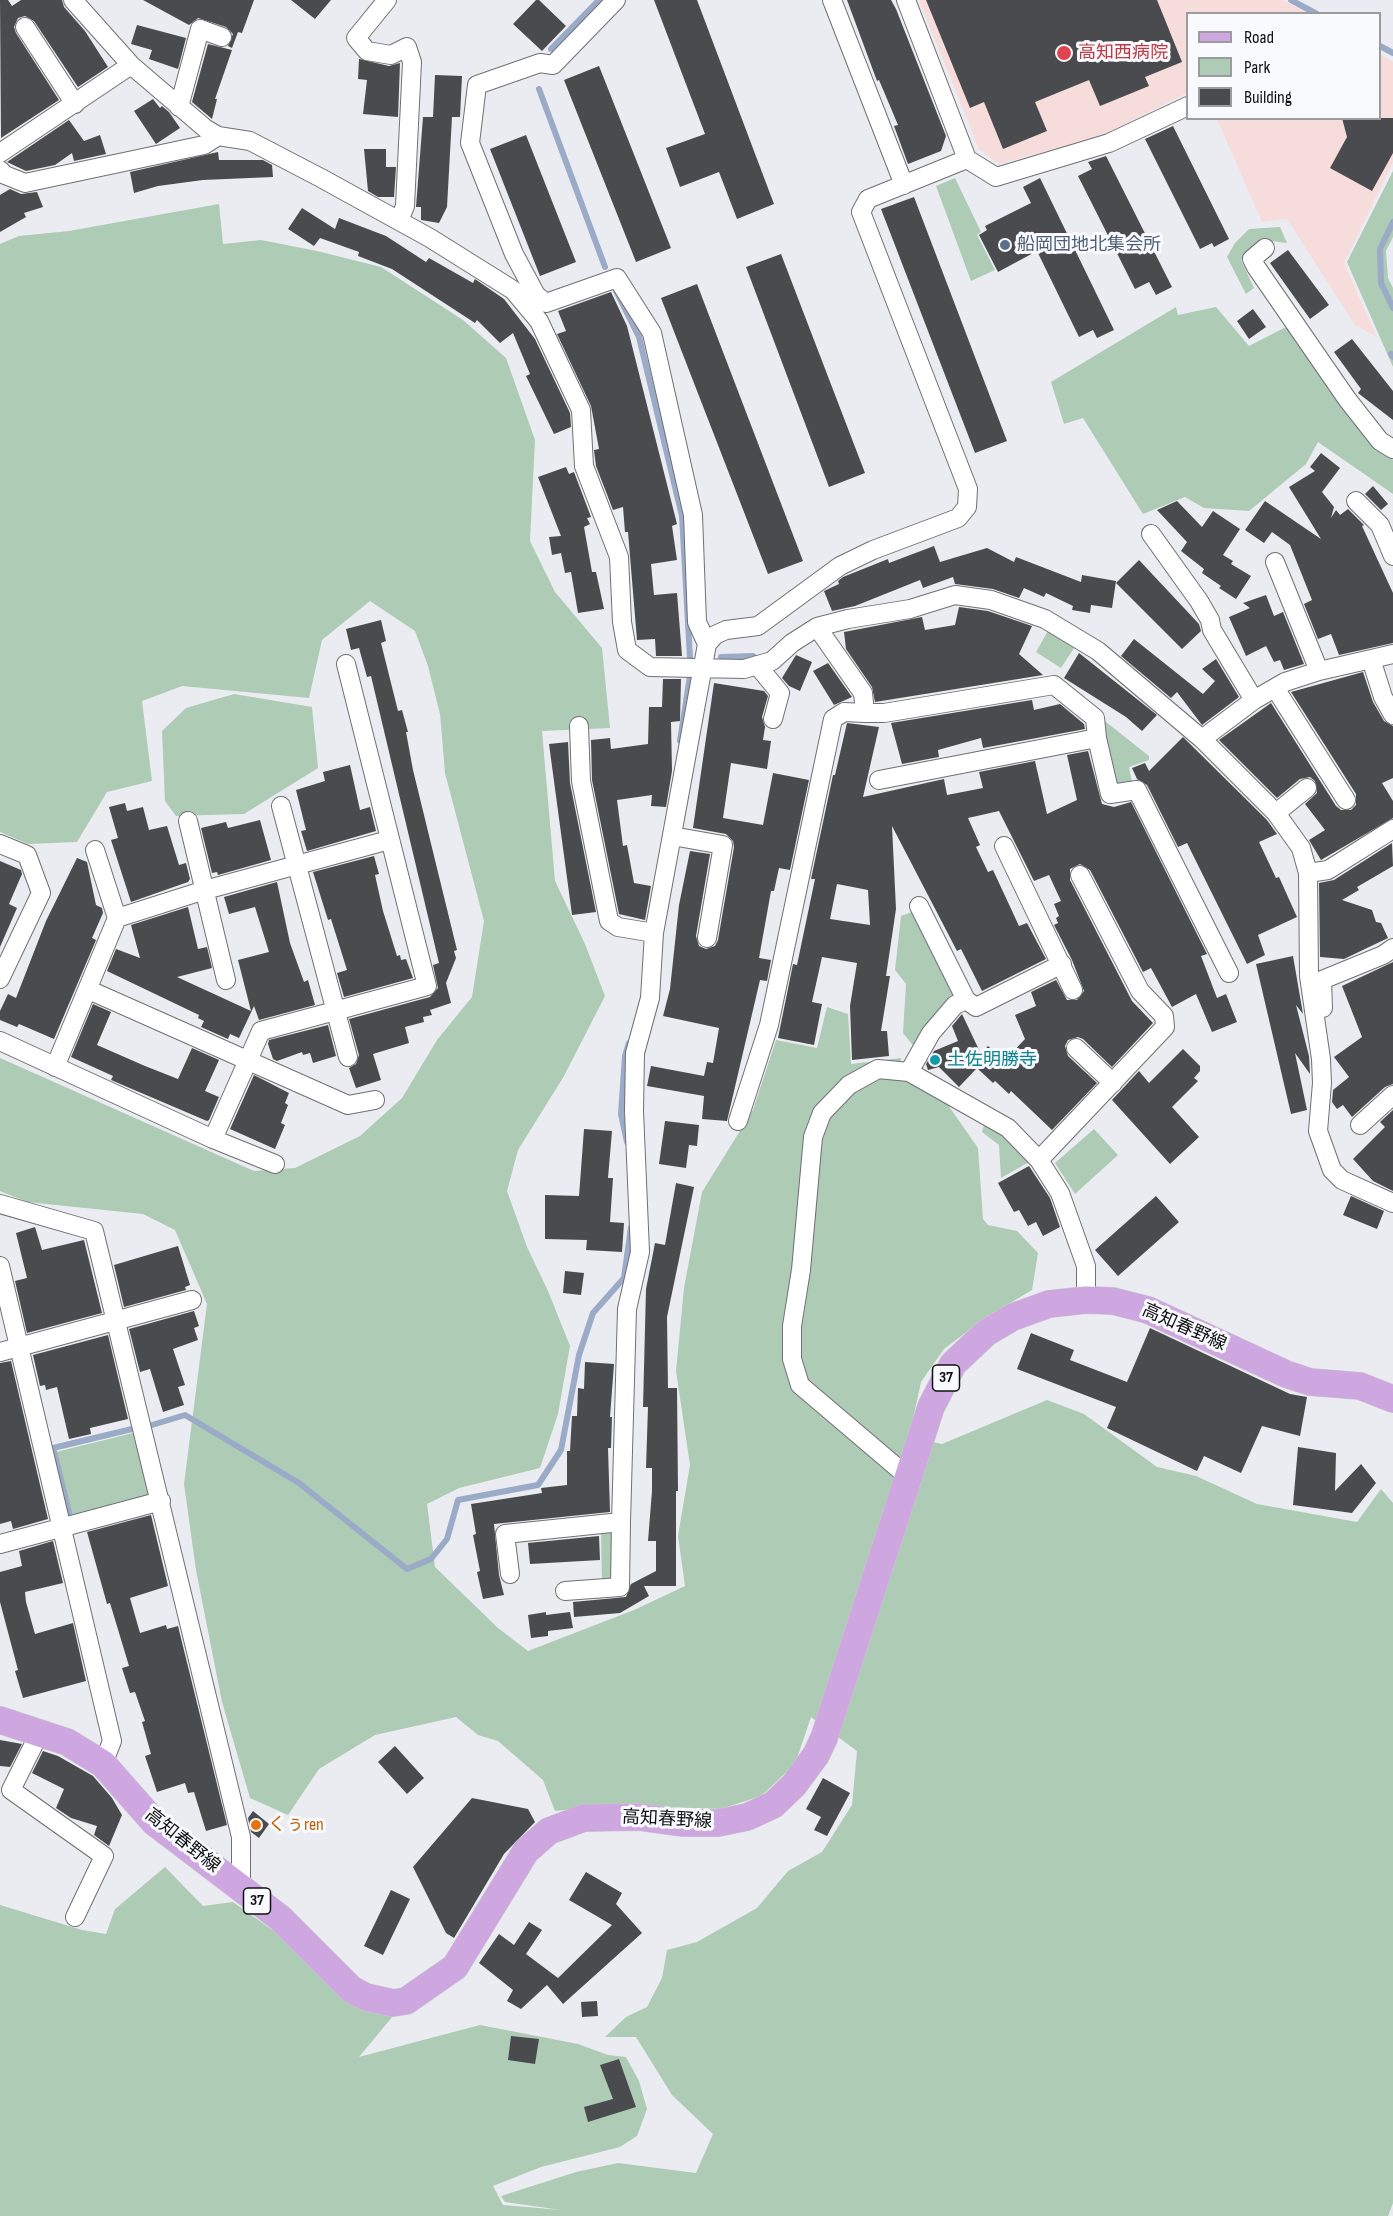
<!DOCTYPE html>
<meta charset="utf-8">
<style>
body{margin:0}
#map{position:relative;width:1393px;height:2216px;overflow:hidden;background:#ebecf1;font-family:"Sofia Sans Condensed",sans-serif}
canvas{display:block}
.legend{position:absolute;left:1186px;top:12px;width:195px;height:108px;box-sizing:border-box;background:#f9fafe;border:2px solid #9c9c9f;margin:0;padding:8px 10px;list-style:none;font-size:18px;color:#101011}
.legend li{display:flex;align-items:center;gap:12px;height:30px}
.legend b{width:30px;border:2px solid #9c9c9f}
</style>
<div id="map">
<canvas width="1393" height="2216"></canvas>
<ul class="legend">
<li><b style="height:8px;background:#cea7e0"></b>Road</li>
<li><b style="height:16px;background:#adcbb5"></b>Park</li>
<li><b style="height:16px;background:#4a4b4e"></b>Building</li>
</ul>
</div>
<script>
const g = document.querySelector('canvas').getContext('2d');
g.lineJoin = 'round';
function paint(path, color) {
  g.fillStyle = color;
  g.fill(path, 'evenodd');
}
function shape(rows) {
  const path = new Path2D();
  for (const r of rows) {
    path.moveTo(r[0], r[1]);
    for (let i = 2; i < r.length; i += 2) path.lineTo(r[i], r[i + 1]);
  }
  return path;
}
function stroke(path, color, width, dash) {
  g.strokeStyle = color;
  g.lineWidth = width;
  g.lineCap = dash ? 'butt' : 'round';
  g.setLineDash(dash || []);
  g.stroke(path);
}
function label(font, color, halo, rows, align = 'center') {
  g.font = font + ' "Sofia Sans Condensed","Noto Sans JP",sans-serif';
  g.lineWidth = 6;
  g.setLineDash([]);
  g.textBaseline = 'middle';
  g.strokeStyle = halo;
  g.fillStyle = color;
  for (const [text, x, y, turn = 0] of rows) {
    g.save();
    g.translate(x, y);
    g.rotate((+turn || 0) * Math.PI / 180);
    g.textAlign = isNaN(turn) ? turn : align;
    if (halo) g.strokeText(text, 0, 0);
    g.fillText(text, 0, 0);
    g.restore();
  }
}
paint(shape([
 [919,0,1282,0,1307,13,1188,14,1187,93,1099,137,999,164,979,149],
 [1380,54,1393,62,1393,162,1344,263,1377,337,1355,325,1287,219,1262,222,1217,119,1380,118]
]), '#f6dcda');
paint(shape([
 [1393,171,1393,237,1386,251,1388,278,1393,288,1393,367,1347,262],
 [955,178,981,232,977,235,995,270,971,281,936,186],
 [219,204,223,244,261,240,317,251,381,267,463,320,506,358,535,440,530,541,555,592,602,648,610,728,542,731,555,881,585,944,605,996,564,1076,518,1150,507,1191,527,1247,548,1291,570,1346,558,1414,540,1468,459,1488,427,1504,435,1567,498,1628,528,1651,634,1610,685,1586,678,1536,690,1465,676,1371,684,1288,702,1192,753,1110,776,1040,817,1048,827,1007,848,1014,851,1064,901,1058,901,1071,948,1105,978,1148,983,1219,988,1225,1017,1231,1038,1253,1032,1290,985,1318,944,1349,921,1382,909,1437,942,1444,1047,1400,1084,1414,1157,1467,1196,1476,1257,1504,1357,1522,1381,1489,1393,1503,1393,2203,1388,2216,0,2216,0,1905,82,1930,106,1934,115,1909,165,1867,203,1906,233,1902,393,2016,359,2057,480,2025,578,2044,608,2055,626,2057,639,2081,647,2109,637,2136,620,2147,541,2167,493,2186,503,2205,561,2210,505,2202,501,2196,576,2172,618,2163,696,2173,713,2134,672,2095,636,2037,605,2037,626,2017,647,2007,662,1978,667,1950,697,1942,757,1908,788,1871,822,1852,852,1805,857,1751,811,1717,795,1764,761,1796,721,1809,608,1805,555,1811,543,1780,498,1741,478,1735,456,1717,375,1735,319,1769,288,1815,250,1798,222,1702,196,1570,184,1484,207,1304,175,1230,143,1214,27,1202,0,1191,0,1058,254,1171,295,1168,360,1136,402,1098,437,1040,472,997,484,921,445,773,440,714,428,666,415,631,370,601,322,640,309,698,182,686,142,701,152,781,107,792,77,842,28,844,0,832,0,244,19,236,69,231],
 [1280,227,1287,243,1262,240,1241,260,1254,288,1246,294,1227,257,1235,243,1249,229],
 [1176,307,1178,315,1216,307,1249,346,1286,327,1355,424,1393,460,1393,494,1318,442,1306,464,1249,511,1204,508,1185,497,1143,514,1083,418,1064,424,1051,382],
 [1049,629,1076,645,1061,668,1036,652],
 [234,694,312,707,318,768,244,814,176,816,165,801,162,731,186,708],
 [1101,718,1149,756,1149,760,1129,767,1133,787,1113,790],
 [917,910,961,998,916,1049,903,1033,906,984,895,970,901,916],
 [985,1122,1013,1139,1031,1161,1001,1178,999,1145,982,1132],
 [1094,1129,1118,1155,1075,1194,1055,1163],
 [133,1433,150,1498,73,1516,56,1452],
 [610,1531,617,1538,616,1580,602,1584,601,1532]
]), '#adcbb5');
stroke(shape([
 [1291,0,1317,14],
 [1380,46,1393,53],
 [551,49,599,0],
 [539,89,605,267],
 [1393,222,1380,249,1381,283,1393,308],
 [616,291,639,337,682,516,690,658],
 [1391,354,1393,357],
 [721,657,753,656],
 [680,741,690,676],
 [627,1142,621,1114,625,1056,629,1043],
 [152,1425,185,1415,299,1483,407,1569,431,1559,447,1539,458,1500,538,1485,561,1450,579,1355,593,1313,624,1278,631,1227],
 [70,1516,53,1448,132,1429]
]), '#9aaac7', 6);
paint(shape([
 [0,0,8,0,12,6,21,0,62,0,64,7,85,31,108,67,78,87,34,21,25,16,18,18,14,27,16,33,59,100,1,138],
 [143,0,254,0,242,33,238,32,232,48,228,46,233,34,226,27,198,18,189,25],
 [291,0,331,0,315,19],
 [536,0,539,0,566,26,542,51,513,24],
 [654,0,697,0,774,204,737,219,719,172,680,187,666,148,705,134],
 [847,0,891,0,896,9,946,136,941,151,908,164,894,126,898,125,879,80,877,81],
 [926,0,1157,0,1182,62,1145,77,1149,86,1100,106,1089,80,1035,102,1047,131,1003,149,984,102,970,108],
 [137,25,186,38,178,69,149,59,152,50,131,44],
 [208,44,232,50,215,99,217,99,212,119,192,102],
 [359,59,389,66,400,63,398,117,363,114,367,80,358,79],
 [599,66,671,248,636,262,564,80],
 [435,75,462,76,460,117,452,117,447,207,439,223,421,220,421,207,416,207,423,117,433,117],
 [153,99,160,108,162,106,169,112,180,128,156,144,134,111],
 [1342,118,1393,118,1393,153,1372,191,1330,168,1347,137],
 [69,120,84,141,100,135,106,154,74,161,72,153,55,165,26,171,7,162],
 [1173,126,1229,239,1214,247,1212,243,1200,249,1145,139],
 [526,135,576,262,540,276,490,149],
 [364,149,386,149,386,167,396,167,394,197,378,197,368,191],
 [218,152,219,160,263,160,272,165,273,177,203,180,158,186,134,193,130,172],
 [1106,156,1172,287,1156,295,1149,282,1135,289,1078,176,1092,169,1088,162],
 [1040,178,1114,330,1097,338,1093,330,1079,337,1037,251,998,272,979,235,987,230,985,226,1031,203,1023,187],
 [10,189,21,194,37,192,43,207,24,213,26,217,0,232,0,195],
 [914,197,1007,441,975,453,881,209],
 [302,208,335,229,339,218,386,236,426,262,429,258,473,283,475,279,504,299,535,339,570,413,571,427,554,434,526,376,530,374,513,333,500,343,477,320,475,323,392,269,358,256,359,252,320,238,314,246,288,229],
 [1288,250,1329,305,1310,319,1270,263],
 [781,254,865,473,829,487,746,267],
 [697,284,803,561,768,574,661,298],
 [611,292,627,326,677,524,672,526,677,560,651,564,654,595,677,593,682,656,656,656,655,639,637,640,628,532,625,532,623,507,613,510,596,466,594,450,599,449,591,406,557,334,566,331,558,311],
 [1253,309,1266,327,1249,339,1237,321],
 [1352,339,1393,391,1393,420,1358,393,1361,389,1334,352],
 [1321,453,1340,468,1322,492,1334,507,1331,518,1336,510,1340,515,1348,509,1364,525,1362,526,1393,593,1393,643,1339,655,1331,634,1318,639,1304,604,1312,600,1290,545,1272,532,1264,543,1245,530,1265,501,1321,539,1289,487,1315,471,1310,467],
 [566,467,569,474,574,472,591,517,587,518,590,524,584,527,592,572,596,572,604,609,578,613,571,572,565,573,561,553,552,555,549,537,561,536,538,477],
 [1373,486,1388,504,1381,510,1365,494],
 [1177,501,1202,527,1213,511,1240,529,1223,555,1233,561,1231,564,1251,576,1236,599,1219,588,1221,586,1202,573,1204,569,1181,551,1187,542,1157,510],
 [934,546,940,562,987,548,1014,562,1016,557,1081,582,1082,575,1116,581,1112,608,1091,605,1090,613,1072,610,1073,606,1046,593,1044,597,1024,588,1019,598,993,589,955,584,953,577,923,588,920,580,855,606,832,611,824,591,839,584,838,581,843,577,888,559,889,563],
 [1139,560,1199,624,1201,631,1182,649,1116,583],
 [1266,595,1274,616,1283,612,1304,664,1284,670,1280,660,1274,662,1266,646,1246,656,1229,617,1250,608,1243,603],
 [959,607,988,611,1032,626,1019,654,1043,675,875,702,872,687,846,649,844,632,922,617,925,630,955,625],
 [381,620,386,641,381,643,398,711,402,710,408,732,406,732,413,770,457,950,454,951,456,958,446,983,451,1003,430,1010,432,1015,423,1017,424,1022,405,1027,409,1043,373,1054,381,1080,356,1088,349,1068,356,1064,359,1055,349,1019,430,997,438,988,433,965,439,963,371,676,367,677,359,648,351,650,346,629],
 [1134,639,1203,694,1215,681,1202,669,1216,659,1239,697,1202,725,1177,692,1171,698,1121,656],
 [1079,653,1157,715,1142,731,1126,717,1064,678],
 [796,655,812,662,800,691,789,686,782,678],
 [828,663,852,697,834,705,813,671],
 [1363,672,1373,702,1384,721,1393,726,1393,778,1382,783,1393,801,1393,818,1321,860,1309,840,1325,830,1305,804,1317,793,1315,781,1310,777,1300,779,1277,798,1219,740,1271,703,1336,806,1341,810,1351,810,1356,805,1356,794,1291,692],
 [663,679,681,679,680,721,671,722,672,771,666,807,651,806,652,795,617,800,623,846,627,845,634,883,651,886,645,920,619,914,592,780,591,740,610,738,611,749,648,744,649,707,662,707],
 [714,683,764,691,768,696,762,717,765,727,763,740,771,741,767,769,731,763,723,818,763,825,773,773,809,780,790,870,779,868,774,891,771,891,759,958,771,960,767,981,760,980,727,1121,702,1119,704,1096,647,1086,651,1066,704,1076,707,1062,713,1063,719,1028,663,1016,670,989,679,905,690,851,710,854,696,936,699,946,706,949,715,946,718,940,734,847,733,841,726,834,693,828],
 [1032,700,1034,710,1060,704,1084,724,1085,729,983,748,981,738,938,750,939,757,902,764,891,723],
 [847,723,879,727,863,797,944,779,947,795,983,788,979,772,1035,761,1047,814,1077,800,1067,755,1088,751,1102,804,1114,807,1131,802,1207,954,1201,956,1217,998,1226,994,1237,1022,1212,1032,1196,994,1172,1007,1151,968,1143,972,1090,870,1080,864,1070,869,1070,880,1132,1001,1153,1023,1112,1067,1083,1039,1078,1037,1068,1040,1065,1046,1068,1056,1097,1083,1052,1130,1011,1091,1009,1094,995,1081,993,1083,977,1068,959,1087,939,1067,928,1070,926,1064,934,1051,958,1041,952,1026,962,1014,981,1054,988,1046,1004,1061,1025,1039,1015,1015,1036,1006,1031,992,1056,980,1067,1000,1077,1000,1084,991,1072,960,1054,925,1058,923,1056,918,1059,916,1054,904,1061,901,1049,875,1034,881,999,811,968,818,980,845,976,847,988,872,993,870,1019,926,1027,923,1046,959,982,991,961,949,957,951,892,826,896,909,886,976,890,976,881,1031,887,1031,889,1056,852,1060,850,1006,857,963,822,957,812,1002,822,1004,814,1045,778,1038,793,964,797,965,815,879,811,879,833,775,835,775],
 [837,884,868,890,870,925,830,919],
 [1183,737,1267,820,1277,834,1259,842,1276,878,1279,877,1297,917,1258,935,1265,955,1247,964,1187,843,1178,847,1147,785,1137,779,1132,768,1145,763,1149,771],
 [568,742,570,783,596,912,572,915,549,744],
 [350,765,360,810,370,807,376,831,307,851,301,831,306,830,296,790,325,781,323,772],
 [125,803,127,811,143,807,149,830,167,826,179,865,186,863,190,879,188,882,131,902,111,840,118,838,109,807],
 [260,820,271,860,218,875,217,872,212,873,201,828,226,822,228,828],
 [1392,843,1393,866,1357,887,1359,890,1342,900,1372,910,1376,922,1381,923,1388,938,1344,959,1320,957,1319,883,1334,880],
 [374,856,379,874,375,875,383,911,397,956,400,955,401,960,406,959,413,978,344,997,337,973,347,970,331,919,328,920,313,872],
 [77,858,87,862,96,905,102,908,103,913,92,938,96,940,54,1039,19,1024,17,1027,0,1020,0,1011,8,994,16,998,46,921],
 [0,861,21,870,22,874,9,904,17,908,0,947],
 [277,882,290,943,304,982,308,980,315,1005,259,1020,254,1006,239,1038,230,1034,228,1039,201,1027,204,1021,198,1018,199,1015,107,971,116,949,140,958,131,925,188,907,198,949,207,947,212,968,177,977,251,1011,238,960,269,952,255,907,229,914,224,897],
 [1293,956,1303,1014,1296,1005,1309,1056,1310,1074,1295,1053,1307,1110,1291,1114,1256,964],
 [1393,962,1393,1084,1385,1087,1352,1117,1343,1105,1337,1109,1332,1102,1333,1090,1349,1077,1334,1057,1362,1037,1342,986],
 [93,1004,111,1012,97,1045,145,1066,178,1079,192,1048,219,1060,205,1091,219,1097,209,1120,207,1121,132,1089,111,1080,113,1076,71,1057],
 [328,1025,336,1056,313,1063,310,1053,303,1055,302,1052,277,1061,273,1059,268,1044,269,1040],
 [1183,1049,1200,1066,1200,1071,1194,1078,1198,1081,1172,1107,1199,1137,1170,1164,1112,1100,1139,1071,1149,1083],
 [254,1075,289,1093,285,1103,288,1105,281,1123,285,1125,275,1149,230,1129],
 [1393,1110,1393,1191,1373,1181,1353,1159,1385,1127,1380,1122],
 [665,1121,699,1125,697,1146,689,1145,686,1168,659,1164],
 [584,1129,612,1131,608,1178,613,1178,610,1222,624,1223,622,1252,586,1250,587,1240,545,1239,545,1195,579,1196],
 [1029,1166,1050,1198,1060,1227,1043,1236,1036,1222,1028,1226,1019,1210,1014,1212,998,1183],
 [676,1183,694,1187,667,1317,668,1388,677,1388,678,1491,676,1491,676,1586,644,1586,649,1596,620,1613,574,1617,573,1602,626,1597,631,1584,656,1571,656,1541,648,1541,652,1491,652,1468,646,1468,648,1407,643,1407,646,1289,655,1243,665,1245],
 [1156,1196,1179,1222,1118,1276,1095,1250],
 [1351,1196,1384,1211,1377,1229,1343,1215],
 [35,1227,42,1250,84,1240,102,1313,27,1333,15,1281,27,1278,16,1233],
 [178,1246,190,1285,185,1287,186,1290,124,1307,114,1265],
 [565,1271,584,1273,581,1295,563,1293],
 [194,1311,199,1326,194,1328,198,1340,173,1349,185,1385,178,1387,184,1405,163,1412,150,1369,140,1372,129,1329],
 [1150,1328,1290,1394,1307,1397,1300,1436,1262,1426,1241,1473,1204,1456,1197,1471,1107,1428,1116,1407,1017,1369,1031,1333,1074,1350,1070,1360,1127,1382],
 [108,1335,128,1419,90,1428,91,1434,69,1439,57,1387,46,1390,45,1385,40,1386,33,1355],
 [11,1361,48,1519,13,1529,11,1521,0,1524,0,1363],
 [585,1362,614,1364,610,1417,612,1417,611,1448,608,1448,610,1512,494,1524,499,1575,504,1595,483,1599,477,1572,480,1571,473,1535,476,1534,471,1504,542,1493,541,1488,567,1485,567,1451,570,1451,572,1416,577,1416,578,1388,584,1389],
 [1298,1447,1336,1453,1335,1491,1361,1464,1376,1483,1352,1513,1293,1505],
 [151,1515,168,1586,130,1598,140,1633,166,1625,167,1629,178,1626,227,1825,206,1831,194,1792,188,1793,185,1783,157,1792,145,1756,151,1754,142,1722,145,1721,135,1692,130,1693,122,1668,129,1666,110,1603,107,1604,87,1532],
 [599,1536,600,1560,530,1564,528,1543],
 [53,1541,63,1583,25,1592,26,1602,35,1634,73,1623,86,1681,23,1698,15,1671,18,1670,0,1602,0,1572,22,1566,19,1551],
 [546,1612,546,1615,570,1612,573,1628,548,1631,548,1636,531,1638,528,1615],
 [0,1740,22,1744,10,1767,0,1766],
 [395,1746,424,1778,407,1794,378,1762],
 [43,1751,58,1756,93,1776,112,1798,122,1815,109,1846,94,1835,97,1826,71,1818,56,1808,64,1789,32,1773],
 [823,1778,850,1793,827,1836,814,1830,821,1817,806,1809],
 [472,1798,528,1809,535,1822,504,1854,454,1938,446,1933,413,1867],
 [253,1811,269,1824,259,1838,251,1832,248,1818],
 [586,1872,622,1893,616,1904,642,1933,563,2004,547,1985,521,2009,507,2001,513,1990,479,1963,499,1934,514,1945,529,1922,542,1930,526,1954,558,1978,612,1925,569,1900],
 [391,1890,410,1899,383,1955,364,1946],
 [597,2001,598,2016,582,2017,581,2002],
 [511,2036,539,2039,535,2064,508,2060],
 [619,2059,636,2107,588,2122,584,2107,613,2099,600,2065]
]), '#4a4b4e');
const street = shape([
 [73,0,131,65,206,129,218,136,250,141,321,178,430,238,513,290,539,321,581,410,584,466,619,557,622,622,627,650,650,667,744,669,772,661,792,643,817,627,848,619,910,609,955,595,991,600,1045,619,1098,651,1202,739,1276,813,1301,848,1308,873,1309,976,1321,1059,1322,1083,1318,1131,1332,1170,1342,1180,1393,1203],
 [387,0,356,38,367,51,391,55,407,47,412,62,405,206,399,221],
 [616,0,553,65,540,63,477,85,470,143,514,254,536,295,546,303,617,278,652,333,693,515,697,622,707,644],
 [832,0,904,185],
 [906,0,967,159,996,177,1109,143,1188,106],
 [25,27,75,104],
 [179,107,200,29,222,37],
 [0,153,131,65],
 [0,170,5,175,25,183,204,145,218,136],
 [1265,248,1252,259,1256,267,1347,399,1380,441,1393,449],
 [1356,501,1380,525,1393,556],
 [1151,534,1199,601,1210,620,1212,630,1254,700],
 [1275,562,1319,671],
 [817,627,863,693,865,713,884,713,1054,685,1095,718,1097,738,879,780],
 [1371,659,1383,697,1393,715],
 [757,665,780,693,773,719],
 [1275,688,1346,800],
 [579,726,581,781,609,921,618,927,654,933],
 [1097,738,1110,794,1137,790,1229,973],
 [1202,739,1254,700,1285,682,1319,671,1393,654],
 [281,806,348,1057],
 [1276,813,1307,788],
 [188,821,226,980],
 [672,836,723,845,707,938],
 [0,844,27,855,41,893,0,979],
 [1004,846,1073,990],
 [95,850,117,918],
 [1308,873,1328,870,1393,829],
 [919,906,966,1000,976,1007,1062,964],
 [89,990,348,1105,375,1100],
 [1323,1008,1322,980,1383,955,1393,948],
 [0,1041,213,1139,275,1164],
 [1076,1048,1113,1083],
 [55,1067,117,918,205,890,389,840],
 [909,1072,931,1033,955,1005,966,1000],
 [738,1121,769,1025,833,719,844,712,865,713],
 [1360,1125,1393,1095],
 [213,1139,261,1031,427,986,346,664],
 [1039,1160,1165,1027,1164,1016,1140,991,1080,875],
 [0,1204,94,1231,241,1837,241,1888],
 [0,1266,112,1741,103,1764],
 [0,1352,192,1300],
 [907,1476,800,1385,792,1359,792,1326,801,1270,813,1137,822,1113,849,1085,878,1069,909,1072,1008,1128,1039,1160,1060,1193,1086,1266,1086,1300],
 [621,1522,627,1309,640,1252,634,1111,635,1053,650,998,654,933,707,644,715,635,726,630,758,626,840,566,873,550,958,518,967,507,968,489,861,212,868,199,967,159],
 [0,1544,161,1501],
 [510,1574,505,1534,621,1522,620,1587,565,1591],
 [40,1732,11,1790,104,1856,75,1917]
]);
const primary = shape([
 [0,1720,67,1742,103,1764,154,1822,280,1918,351,1989,366,1997,393,2003,406,2001,455,1967,526,1851,549,1831,584,1818,639,1817,682,1823,718,1823,747,1817,773,1805,794,1785,816,1755,824,1738,931,1407,953,1364,986,1333,1013,1317,1049,1304,1086,1300,1113,1301,1148,1310,1286,1374,1310,1382,1360,1386,1393,1399]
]);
stroke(street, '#707074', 20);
stroke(primary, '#cacacb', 28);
stroke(street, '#fff', 18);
stroke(primary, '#cea7e0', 27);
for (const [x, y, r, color] of [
 [1064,53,8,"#e0444e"],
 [1005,245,6,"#5c6f8a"],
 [935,1060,6,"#0f9aa8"],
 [256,1825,6,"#e8710a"]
]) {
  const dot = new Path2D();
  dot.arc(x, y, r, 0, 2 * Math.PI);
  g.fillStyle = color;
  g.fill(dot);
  stroke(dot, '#f9fafe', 2);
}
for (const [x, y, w] of [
 [946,1378,27],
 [257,1901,27]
]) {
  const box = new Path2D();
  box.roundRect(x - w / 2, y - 13, w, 26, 4.5);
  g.fillStyle = '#f9fafe';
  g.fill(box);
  stroke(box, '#101011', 1.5);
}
label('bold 16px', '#101011', null, [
 ["37",946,1378],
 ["37",257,1901]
]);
label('18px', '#be3a42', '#f9fafe', [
 ["高知西病院",1078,53]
], 'left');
label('18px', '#4e5e75', '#f9fafe', [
 ["船岡団地北集会所",1017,245]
], 'left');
label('18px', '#0d838f', '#f9fafe', [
 ["土佐明勝寺",947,1060]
], 'left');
label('18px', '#101011', '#f9fafe', [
 ["高知春野線",1184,1328,24],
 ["高知春野線",667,1820,3],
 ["高知春野線",182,1841,39]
]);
label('18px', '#c56008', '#f9fafe', [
 ["くぅren",268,1825]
], 'left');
</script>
